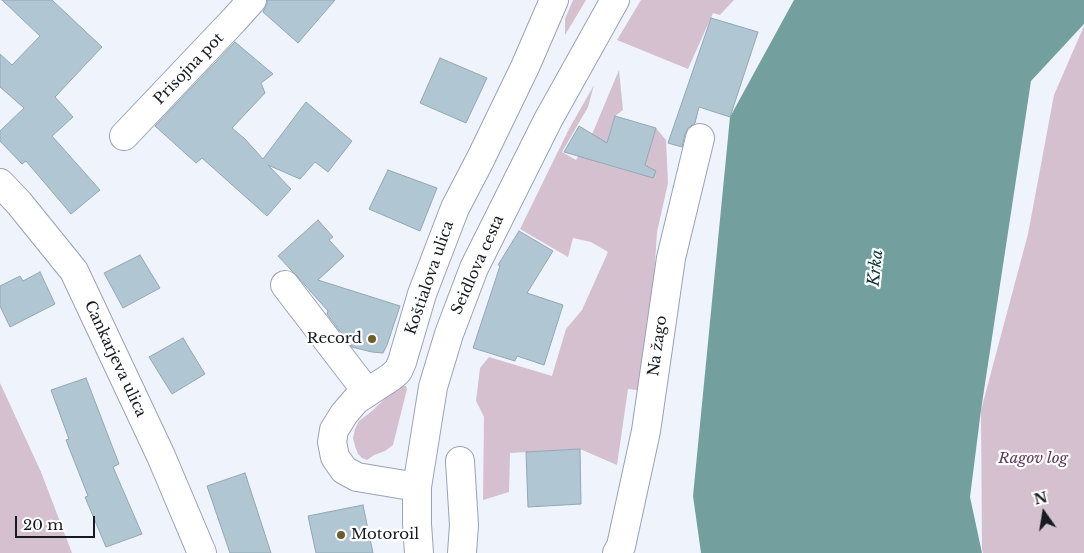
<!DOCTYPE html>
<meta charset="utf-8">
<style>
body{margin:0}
#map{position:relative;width:1084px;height:553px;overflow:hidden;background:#eff3fc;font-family:"Libre Baskerville",serif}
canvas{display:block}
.north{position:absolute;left:1019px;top:488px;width:50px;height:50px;-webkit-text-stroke:4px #fff;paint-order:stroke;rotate:347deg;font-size:14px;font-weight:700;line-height:20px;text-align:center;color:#161a21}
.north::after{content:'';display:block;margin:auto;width:18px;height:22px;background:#161a21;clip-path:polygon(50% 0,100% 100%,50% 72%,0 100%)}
.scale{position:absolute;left:15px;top:516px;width:80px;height:22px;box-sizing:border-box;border:2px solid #161a21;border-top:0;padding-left:6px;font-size:15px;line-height:18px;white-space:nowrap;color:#161a21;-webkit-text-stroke:4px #fff;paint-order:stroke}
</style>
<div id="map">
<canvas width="1084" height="553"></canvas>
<div class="north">N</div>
<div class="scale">20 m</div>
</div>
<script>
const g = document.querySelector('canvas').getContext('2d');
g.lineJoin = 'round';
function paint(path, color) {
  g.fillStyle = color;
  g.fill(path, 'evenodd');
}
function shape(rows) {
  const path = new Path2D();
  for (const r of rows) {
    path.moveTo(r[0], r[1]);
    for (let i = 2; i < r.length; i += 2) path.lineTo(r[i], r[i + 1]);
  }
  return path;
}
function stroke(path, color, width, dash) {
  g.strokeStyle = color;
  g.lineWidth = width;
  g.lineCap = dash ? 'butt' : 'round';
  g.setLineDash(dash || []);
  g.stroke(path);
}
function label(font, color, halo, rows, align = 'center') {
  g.font = font + ' "Libre Baskerville",serif';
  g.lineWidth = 4.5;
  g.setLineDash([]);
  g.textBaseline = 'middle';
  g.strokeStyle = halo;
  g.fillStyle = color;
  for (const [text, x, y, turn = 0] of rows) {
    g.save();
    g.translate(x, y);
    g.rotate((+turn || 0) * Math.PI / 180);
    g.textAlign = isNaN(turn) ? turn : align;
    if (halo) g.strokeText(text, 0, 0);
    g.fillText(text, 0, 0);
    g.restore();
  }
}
paint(shape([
 [573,0,586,0,565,35,565,19],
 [641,0,734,0,720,15,713,13,688,69,617,40],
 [1084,26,1084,553,983,553,982,549,981,410,1028,234,1054,95],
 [619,70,623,110,615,116,601,163,642,175,656,128,666,140,668,183,657,232,647,391,628,389,617,465,580,449,510,453,509,492,483,500,484,417,476,401,480,368,489,357,552,376,566,329,582,310,608,252,591,242,573,238,568,257,520,229,569,129,594,85,588,107,562,152,576,160,593,132],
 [0,383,41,472,72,553,0,553],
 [402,386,406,386,407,389,393,445,385,451,374,455,367,460,362,458,358,454,355,446,353,438,355,429,359,421,372,411,397,387]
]), '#d4c0ce');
paint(shape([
 [794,0,1084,0,1084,24,1031,81,981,410,970,497,982,553,701,553,693,496,730,117]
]), '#739f9f');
const building = shape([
 [2,0,52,0,102,47,55,97,73,117,52,136,100,190,71,214,26,161,22,164,0,141,0,131,24,108,0,87,0,54,12,65,40,36,2,0],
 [267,0,335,0,298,43,263,12,267,4,267,0],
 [711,18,758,32,730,117,699,107,695,123,688,128,685,134,682,147,668,143,711,18],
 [235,42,273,74,261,83,265,93,232,128,245,139,263,159,306,102,352,141,328,172,315,162,300,179,268,165,291,189,267,216,202,158,196,163,155,126,235,42],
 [440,58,487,78,466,123,420,103,440,58],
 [615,116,656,128,645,165,656,171,653,178,564,152,579,126,607,143,615,116],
 [388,170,437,188,420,231,369,209,388,170],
 [318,220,333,237,329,240,344,256,318,280,400,306,387,345,383,353,372,352,352,347,327,314,328,311,297,276,292,271,278,256,318,220],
 [519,231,553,251,527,293,563,305,544,365,517,356,515,361,473,348,500,266,498,265,519,231],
 [140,255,160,288,123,308,104,273,140,255],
 [40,272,55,304,10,327,0,306,0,286,20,276,23,281,40,272],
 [183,338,205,374,172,394,149,357,183,338],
 [86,378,119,464,113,467,142,534,106,547,85,497,88,496,66,440,69,439,51,390,86,378],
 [580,449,581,504,528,507,526,452,580,449],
 [245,473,271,553,230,553,207,486,245,473],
 [363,505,373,553,316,553,308,516,363,505]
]);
paint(building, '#b0c6d3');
stroke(building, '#91a8b4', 1);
const minor = shape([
 [124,136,234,20,252,0],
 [0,183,19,203,74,271,161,456,202,553],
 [285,285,367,392],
 [460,461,464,525,462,553],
 [417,487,357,477,344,470,335,457,332,442,334,430,344,414,356,400,391,377,398,371,402,362,422,294,455,208,480,160,525,67,554,0],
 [419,553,417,524,417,487,433,387,449,334,474,268,548,120,615,0],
 [617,553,621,546,646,431,671,258,700,138]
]);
stroke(minor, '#99a2b5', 30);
stroke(minor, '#fff', 28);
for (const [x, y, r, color] of [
 [372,339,5,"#6d5d2a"],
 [341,535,5,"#6d5d2a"]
]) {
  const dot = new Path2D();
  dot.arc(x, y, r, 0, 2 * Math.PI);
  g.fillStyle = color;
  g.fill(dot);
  stroke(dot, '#fff', 2);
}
label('15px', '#161a21', '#fff', [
 ["Prisojna pot",189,69,-46],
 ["Seidlova cesta",478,265,-66],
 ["Koštialova ulica",430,278,-71],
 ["Na žago",658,346,-82],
 ["Cankarjeva ulica",115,359,65]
]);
label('15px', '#161a21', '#fff', [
 ["Record",362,339],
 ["Motoroil",351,535,"left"]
], 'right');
label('italic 15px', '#613657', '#fff', [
 ["Ragov log",1033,459]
]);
label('italic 16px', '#083535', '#fff', [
 ["Krka",876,268,-84]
]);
</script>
